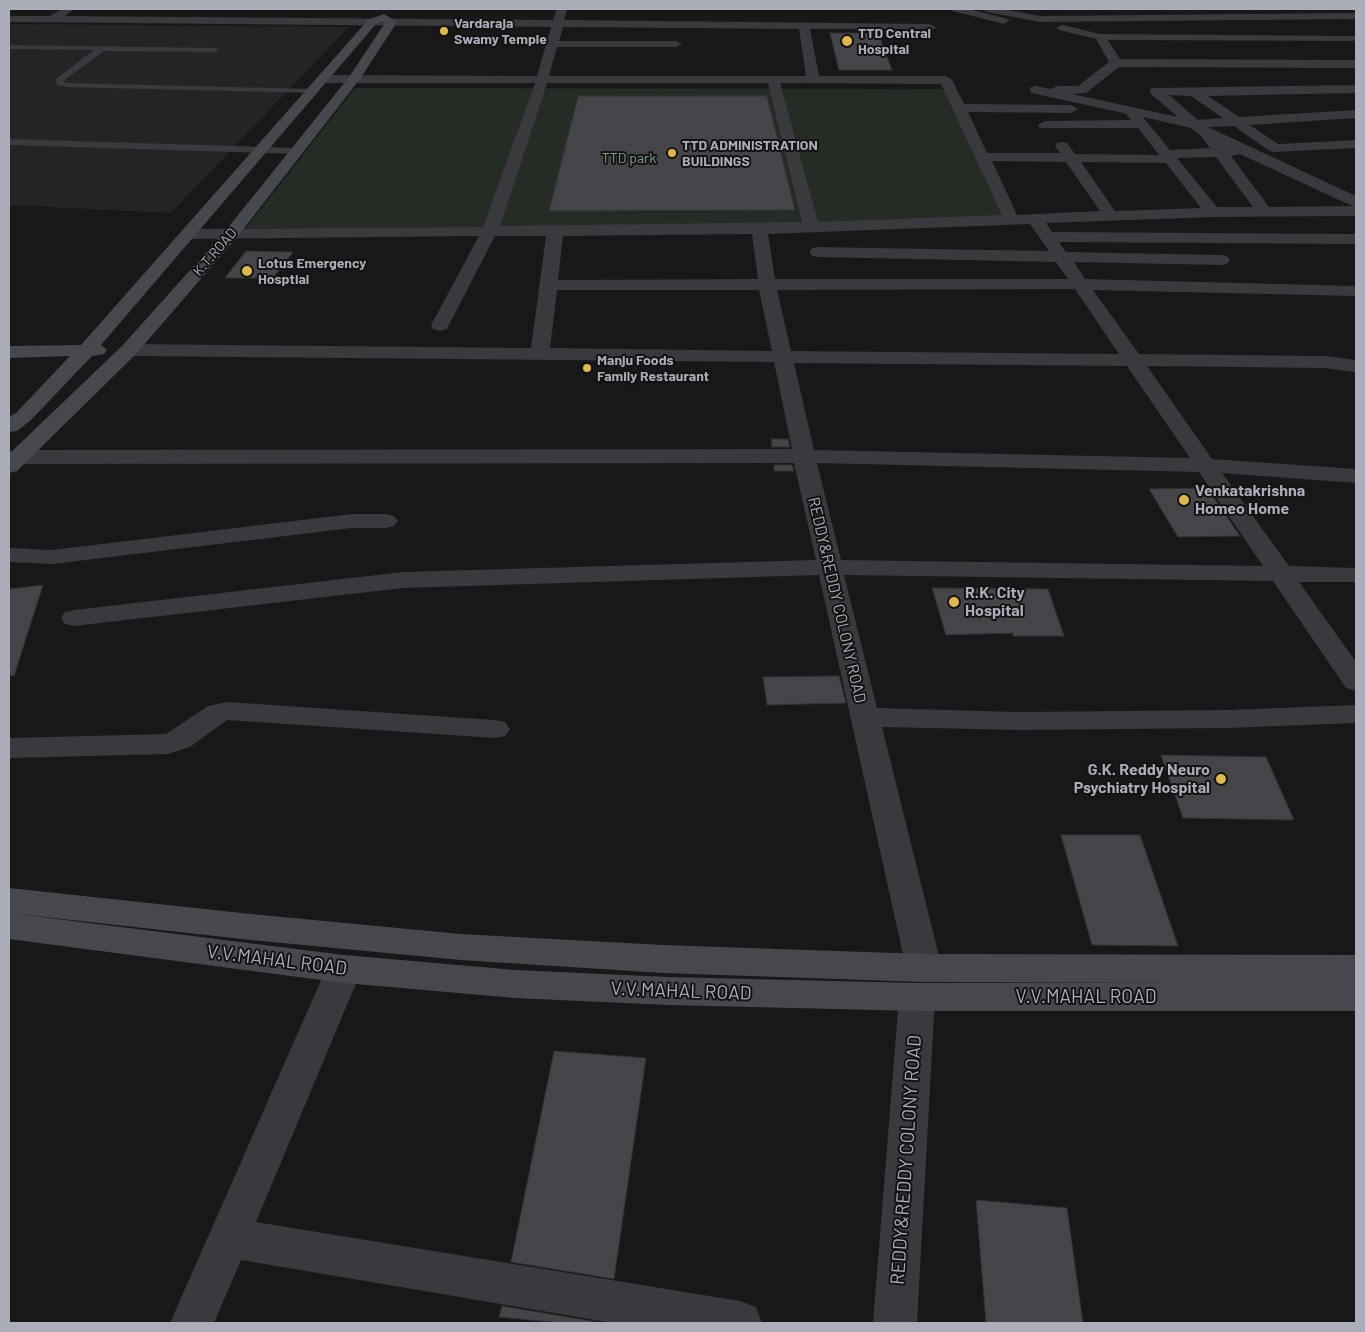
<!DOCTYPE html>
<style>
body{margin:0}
#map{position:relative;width:1365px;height:1332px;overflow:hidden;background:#181819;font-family:Barlow,sans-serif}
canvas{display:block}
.frame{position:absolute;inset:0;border:10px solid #abaeb8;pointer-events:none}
</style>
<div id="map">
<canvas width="1365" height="1332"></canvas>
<div class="frame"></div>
</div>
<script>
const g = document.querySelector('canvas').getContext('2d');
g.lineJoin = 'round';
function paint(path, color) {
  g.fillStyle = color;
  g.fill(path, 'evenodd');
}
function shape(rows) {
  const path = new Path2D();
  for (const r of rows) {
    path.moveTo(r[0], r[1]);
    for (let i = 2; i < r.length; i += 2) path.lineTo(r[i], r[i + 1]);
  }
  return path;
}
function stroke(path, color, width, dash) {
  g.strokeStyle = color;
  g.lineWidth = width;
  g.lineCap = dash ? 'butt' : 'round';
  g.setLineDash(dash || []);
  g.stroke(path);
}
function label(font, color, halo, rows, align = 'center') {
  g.font = font + ' Barlow,sans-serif';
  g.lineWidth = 4;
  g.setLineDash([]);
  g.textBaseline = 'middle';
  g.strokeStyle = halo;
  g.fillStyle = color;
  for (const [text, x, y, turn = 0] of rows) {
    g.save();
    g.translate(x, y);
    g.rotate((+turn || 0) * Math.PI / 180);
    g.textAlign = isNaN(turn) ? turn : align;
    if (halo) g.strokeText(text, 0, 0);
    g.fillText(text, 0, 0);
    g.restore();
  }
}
paint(shape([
 [9,24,349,27,171,213,9,205]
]), '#242426');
paint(shape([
 [355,88,951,89,1012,220,812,228,246,228]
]), '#242c25');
const building = shape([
 [830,33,878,33,892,70,839,70,830,33],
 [578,96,767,96,795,210,549,211,578,96],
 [246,251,293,252,273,278,225,278,246,251],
 [771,439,788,439,790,447,772,447,771,439],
 [774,465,792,465,794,471,774,471,774,465],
 [1207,488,1240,536,1178,537,1149,489,1207,488],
 [43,585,14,676,9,675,9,589,43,585],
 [932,588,1048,589,1064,636,1013,636,1013,633,946,635,932,588],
 [839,676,846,703,767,705,763,677,839,676],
 [1161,755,1266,757,1294,820,1183,818,1161,755],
 [1061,835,1140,835,1178,946,1092,945,1061,835],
 [554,1051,646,1058,614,1279,511,1262,554,1051],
 [976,1200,1067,1208,1083,1323,986,1323,976,1200],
 [502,1306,603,1323,563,1323,499,1317,502,1306]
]);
paint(building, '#454549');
stroke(building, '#323235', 1);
paint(shape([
 [9,45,215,48,219,50,215,52,104,51,63,81,67,83,314,89,318,91,314,93,66,87,57,85,56,79,94,50,9,49,9,45],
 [9,139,297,148,302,151,297,154,9,145,9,139]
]), '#39393e');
paint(shape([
 [62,9,74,9,65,16,553,20,557,9,567,9,564,20,930,24,936,27,934,29,810,29,819,76,946,76,952,80,964,104,1071,105,1078,109,1071,113,968,112,987,153,1060,153,1055,146,1057,143,1062,142,1067,143,1075,154,1159,155,1138,128,1040,128,1038,125,1045,121,1131,120,1126,114,1119,112,1031,93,1030,90,1031,87,1036,86,1051,89,1057,86,1078,86,1109,62,1096,39,1059,30,1057,28,1059,26,1063,25,1100,34,1356,36,1356,40,1352,41,1108,40,1120,59,1356,60,1356,68,1119,67,1086,93,1072,94,1178,117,1151,94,1150,91,1151,88,1356,85,1356,93,1208,96,1239,117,1356,110,1356,118,1250,125,1278,144,1356,140,1356,148,1275,152,1270,151,1234,126,1208,127,1356,196,1356,216,1213,217,1046,223,1052,232,1356,234,1356,244,1059,242,1066,252,1221,255,1227,256,1230,260,1227,264,1221,265,1074,262,1085,279,1356,286,1356,296,1093,290,1139,354,1324,356,1356,360,1356,372,1324,368,1147,366,1212,459,1356,469,1356,483,1222,473,1289,566,1356,568,1356,582,1299,582,1356,662,1356,691,1346,688,1273,581,844,575,877,708,1018,712,1228,710,1356,705,1356,723,1228,728,1018,730,882,727,942,968,936,978,924,982,912,978,906,968,819,575,403,588,74,626,65,624,61,618,65,612,74,610,403,572,816,560,794,463,17,464,9,462,9,452,17,450,792,449,774,362,129,356,122,354,119,350,122,346,129,344,531,348,546,236,495,236,449,325,447,329,440,331,433,329,431,325,479,236,190,239,184,237,182,234,184,231,190,229,483,227,535,83,324,83,318,79,324,75,537,76,551,27,9,22,9,16,50,16,62,9],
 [563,27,799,29,806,76,549,76,557,47,676,47,682,44,676,41,559,41,563,27],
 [547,83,768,83,802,222,500,226,547,83],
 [780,83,941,84,1002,215,818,222,780,83],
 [1169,95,1191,96,1223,118,1198,120,1169,95],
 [1143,117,1191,128,1200,135,1210,148,1170,150,1143,117],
 [1240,154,1350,205,1354,206,1269,207,1231,156,1240,154],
 [1216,157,1253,207,1217,207,1177,158,1216,157],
 [992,161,1066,162,1100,211,1017,215,992,161],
 [1081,162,1166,163,1201,208,1115,211,1081,162],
 [1030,224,1049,251,818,247,812,248,810,252,812,256,818,257,1056,262,1068,279,775,279,768,234,1030,224],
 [752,234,758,279,558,280,563,236,752,234],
 [1075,289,1119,354,791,351,777,290,1075,289],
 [557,290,759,290,772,351,550,348,557,290],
 [794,363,1127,366,1190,458,814,450,794,363],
 [817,463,1199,472,1263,566,841,560,817,463],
 [952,9,969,9,1008,19,1009,21,1004,24,953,11,952,9],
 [982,9,1003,9,1040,16,1356,13,1356,19,1040,22,987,12,982,9],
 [352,514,386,514,394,516,398,521,394,526,386,528,352,528,52,564,9,562,9,548,52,550,352,514],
 [227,702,495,720,505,722,510,729,505,736,495,738,227,720,190,747,168,754,9,758,9,738,166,734,208,706,227,702],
 [344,955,356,959,362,969,256,1222,740,1301,756,1307,762,1323,613,1323,241,1260,214,1323,170,1323,326,969,332,959,344,955],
 [917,983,930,987,935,997,917,1323,873,1323,899,997,904,987,917,983]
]), '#39393e');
paint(shape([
 [384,14,397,22,360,79,238,236,136,354,17,471,9,473,9,454,122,346,226,230,349,77,385,23,382,21,376,24,101,345,107,350,104,354,92,356,30,421,17,431,9,432,9,417,16,413,70,356,9,358,9,346,81,345,368,20,384,14],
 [9,888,251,914,461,934,663,945,924,954,1356,955,1356,1011,917,1011,668,1005,515,998,344,983,9,939,9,913,344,955,515,970,668,977,917,983,1183,983,924,982,663,973,461,960,251,940,9,913,9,888]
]), '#47484e');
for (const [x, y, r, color] of [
 [444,31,5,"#e0b849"],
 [847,41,6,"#e0b849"],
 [672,153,5,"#e0b849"],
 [247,271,6,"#e0b849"],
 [587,368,5,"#e0b849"],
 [1184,500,6,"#e0b849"],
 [954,602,6,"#e0b849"],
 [1221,779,6,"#e0b849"]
]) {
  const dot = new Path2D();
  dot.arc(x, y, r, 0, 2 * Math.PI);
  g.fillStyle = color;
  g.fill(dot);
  stroke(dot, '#131314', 2);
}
label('bold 14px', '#abaeb8', '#131314', [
 ["Vardaraja",454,23],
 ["Swamy Temple",454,39],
 ["TTD Central",858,33],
 ["Hospital",858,49],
 ["TTD ADMINISTRATION",682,145],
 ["BUILDINGS",682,161],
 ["Lotus Emergency",258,263],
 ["Hosptial",258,279],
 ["Manju Foods",597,360],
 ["Family Restaurant",597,376]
], 'left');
label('14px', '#84a188', '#131314', [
 ["TTD park",629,158]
]);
label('14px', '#abaeb8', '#131314', [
 ["K.T.ROAD",215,252,-49]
]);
label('bold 16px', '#abaeb8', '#131314', [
 ["Venkatakrishna",1195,491],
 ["Homeo Home",1195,509],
 ["R.K. City",965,593],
 ["Hospital",965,611],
 ["G.K. Reddy Neuro",1210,770,"right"],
 ["Psychiatry Hospital",1210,788,"right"]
], 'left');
label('16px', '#abaeb8', '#131314', [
 ["REDDY&REDDY COLONY ROAD",837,600,77]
]);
label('19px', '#abaeb8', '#131314', [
 ["V.V.MAHAL ROAD",277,960,7],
 ["V.V.MAHAL ROAD",681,991,2],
 ["V.V.MAHAL ROAD",1086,997],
 ["REDDY&REDDY COLONY ROAD",906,1160,-86]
]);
</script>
